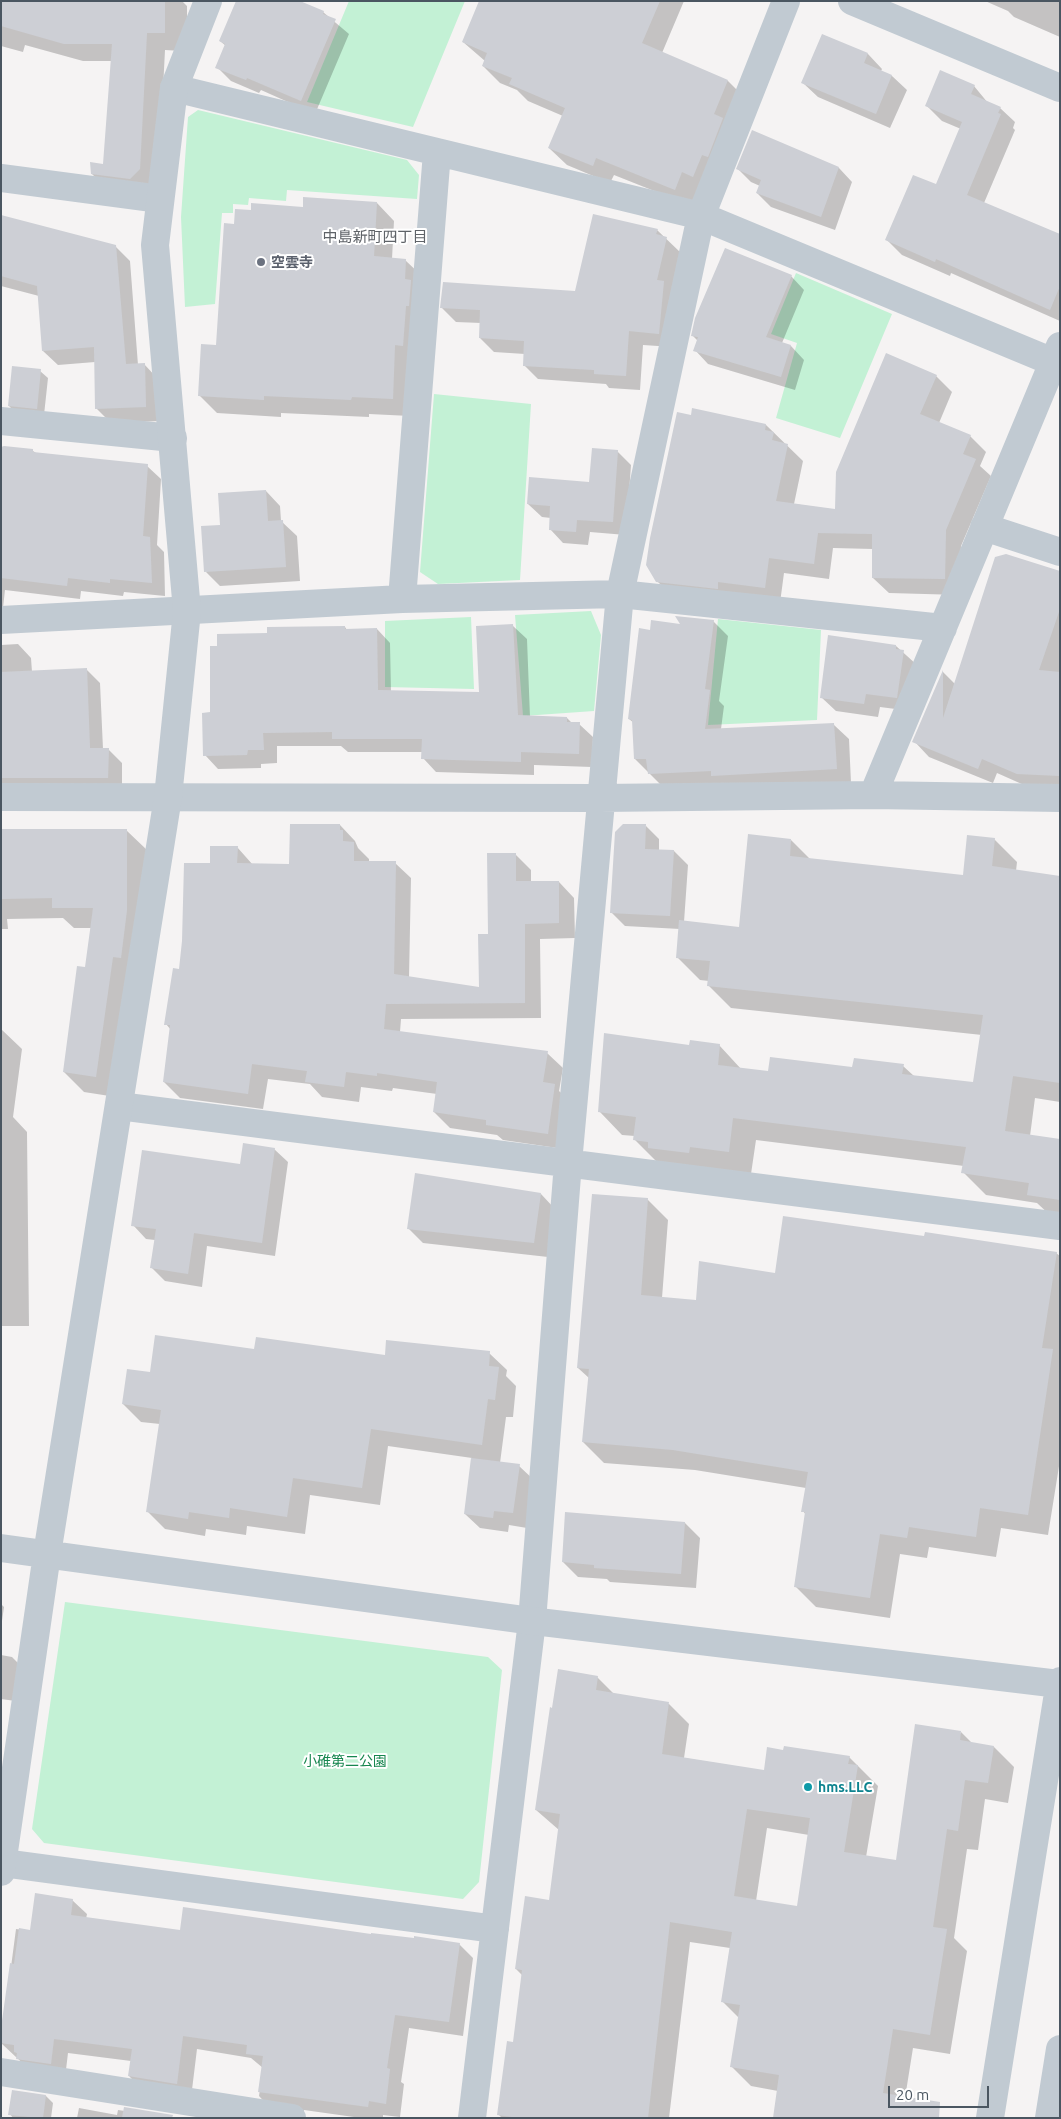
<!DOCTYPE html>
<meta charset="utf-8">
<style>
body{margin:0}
#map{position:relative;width:1061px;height:2119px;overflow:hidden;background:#f5f3f3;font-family:Ubuntu,sans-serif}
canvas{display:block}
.frame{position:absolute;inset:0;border:2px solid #4a5661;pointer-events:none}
.scale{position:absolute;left:888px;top:2086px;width:101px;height:22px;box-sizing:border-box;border:2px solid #4a5661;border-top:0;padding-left:6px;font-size:15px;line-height:18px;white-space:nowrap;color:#4a5661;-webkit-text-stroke:4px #fff;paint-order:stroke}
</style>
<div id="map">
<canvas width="1061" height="2119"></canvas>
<div class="frame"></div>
<div class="scale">20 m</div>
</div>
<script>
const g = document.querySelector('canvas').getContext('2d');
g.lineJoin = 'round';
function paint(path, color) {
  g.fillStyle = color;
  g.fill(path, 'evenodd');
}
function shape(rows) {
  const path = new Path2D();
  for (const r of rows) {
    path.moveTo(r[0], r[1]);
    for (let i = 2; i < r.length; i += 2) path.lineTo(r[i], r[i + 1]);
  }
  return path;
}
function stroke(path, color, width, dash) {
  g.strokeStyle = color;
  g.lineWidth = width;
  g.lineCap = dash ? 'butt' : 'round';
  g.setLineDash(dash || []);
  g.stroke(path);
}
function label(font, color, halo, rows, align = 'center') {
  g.font = font + ' Ubuntu,"Noto Sans JP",sans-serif';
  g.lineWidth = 4;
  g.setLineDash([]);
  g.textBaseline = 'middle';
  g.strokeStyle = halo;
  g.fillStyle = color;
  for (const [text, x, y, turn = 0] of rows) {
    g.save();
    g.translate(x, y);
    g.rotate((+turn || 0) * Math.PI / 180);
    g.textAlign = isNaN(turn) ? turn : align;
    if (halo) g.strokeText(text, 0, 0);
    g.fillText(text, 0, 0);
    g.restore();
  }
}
paint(shape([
 [349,1,465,1,413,127,307,102],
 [198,110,407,160,419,175,417,199,287,190,286,201,249,198,248,205,233,204,233,213,222,213,215,304,185,307,181,217,188,117],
 [796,273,892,314,840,438,776,418,797,343,771,334],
 [434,394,531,404,520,580,438,584,420,572],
 [591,611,601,635,594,711,523,716,515,615],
 [471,617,474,689,385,687,385,621],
 [718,619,821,630,817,720,708,725],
 [65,1602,488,1657,502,1670,479,1882,463,1899,44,1843,32,1829]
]), '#c3f1d5');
paint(shape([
 [1,1,182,1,187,6,187,37,182,51,165,50,158,188,110,192,92,174,104,165,112,61,83,61,25,45,23,52,1,46],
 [481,1,684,1,662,53,728,81,745,98,692,206,614,175,610,183,567,165,549,148,563,116,528,101,517,90,500,83,483,66,485,61,463,42],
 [985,1,1060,1,1060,37,1014,17,1008,11],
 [323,12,349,34,315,114,261,90,259,93,231,81,217,67,226,46,220,41],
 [823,35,868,54,882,69,881,71,892,76,907,90,890,128,818,97,803,83],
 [974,86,988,103,1000,108,1015,122,1013,128,1015,130,984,203,1060,235,1060,321,951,273,950,276,902,255,887,240,937,186,961,129,942,121,927,106],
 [839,168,852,182,835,230,771,207,757,193,760,186,751,182,738,169],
 [377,203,394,221,392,259,405,260,423,277,410,416,369,414,369,417,281,413,281,417,217,413,199,395,217,346,235,225,252,211],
 [1,216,115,246,130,261,138,365,144,364,158,379,160,421,111,423,96,408,95,362,58,365,43,351,39,296,1,286],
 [657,230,681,253,673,347,643,345,640,390,609,388,606,384,538,379,524,365,525,354,494,352,480,338,481,323,456,322,442,308,576,292],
 [791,276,804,290,782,343,791,346,804,360,795,390,708,364,695,350,698,341,693,336],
 [40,371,48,378,44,415,16,413,9,406],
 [936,376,952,392,939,423,970,436,986,452,980,466,991,476,961,546,960,595,889,593,873,578,873,549,833,548,829,579,784,573,780,603,673,597,657,581,692,416,766,425,803,461,794,504,837,510],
 [1,447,33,451,36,453,147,466,161,479,157,545,164,552,165,596,124,592,123,596,81,591,80,599,5,590,1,626],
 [617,451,631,465,626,535,590,532,588,545,563,543,550,529,551,518,542,517,528,504,590,484],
 [266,491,280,506,281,521,297,536,300,581,220,586,206,572],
 [1060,573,1060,790,1033,789,997,773,993,783,929,757,914,741,943,672,956,685],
 [713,621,728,636,719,701,724,706,721,729,834,725,849,739,851,783,664,788,635,759,634,723,629,719,651,631],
 [513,626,527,639,530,717,567,718,572,723,579,724,593,737,592,767,534,765,534,775,436,772,423,758,423,752,348,752,341,746,277,746,277,763,261,764,261,768,218,769,205,755,219,647,268,634,345,627,347,630,377,629,390,643,391,692,481,694],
 [18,644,31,658,32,672,86,669,100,683,103,749,108,749,122,763,122,791,1,791,1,645],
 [896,646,917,665,911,711,880,707,878,717,836,711,821,697],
 [340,825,355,841,358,848,369,859,369,863,395,863,411,878,409,978,480,988,490,935,515,854,531,870,531,883,559,882,574,898,575,938,540,939,541,1018,401,1019,400,1032,547,1053,563,1068,559,1091,570,1101,564,1149,503,1140,497,1135,450,1128,434,1112,437,1094,393,1088,392,1091,361,1087,359,1102,322,1097,310,1084,268,1079,263,1109,180,1098,164,1082,171,1030,166,1024,211,864,237,847,253,865,290,865],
 [646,826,659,839,659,850,674,851,688,865,684,922,740,928,791,840,810,859,964,876,994,839,1017,862,1016,871,1060,878,1060,1102,1035,1098,1030,1136,1060,1140,1060,1219,1052,1217,1037,1203,986,1195,963,1172,964,1166,756,1140,751,1174,657,1162,634,1139,635,1136,622,1135,600,1112,690,1046,719,1045,742,1070,769,1073,903,1066,914,1076,974,1084,982,1035,731,1008,708,985,709,981,700,980,677,957,680,929,625,926,611,912],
 [126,830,147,850,116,1097,84,1092,64,1072,86,968,92,928,74,928,63,918,7,919,8,929,1,929,1,831],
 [1,1029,22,1049,13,1117,27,1132,29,1326,1,1326],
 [274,1149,288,1162,275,1256,207,1246,202,1287,165,1281,151,1267,155,1240,146,1239,133,1225],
 [541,1194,555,1209,548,1257,423,1243,408,1228],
 [647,1199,668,1220,662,1298,697,1301,776,1274,925,1237,1056,1253,1060,1256,1060,1460,1048,1535,1001,1528,996,1557,929,1547,927,1558,900,1554,890,1618,816,1607,795,1586,806,1515,803,1511,806,1488,695,1470,604,1463,583,1442,589,1378,578,1368],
 [255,1350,386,1357,489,1353,507,1370,506,1376,516,1386,513,1417,506,1417,500,1463,519,1466,534,1480,527,1528,509,1525,508,1532,480,1528,465,1514,472,1458,388,1446,380,1505,310,1495,305,1534,247,1526,246,1535,206,1529,205,1536,165,1529,148,1512,160,1424,141,1422,123,1404,151,1373],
 [567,1513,685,1523,700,1538,696,1588,610,1582,607,1579,578,1577,563,1562],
 [1,1604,4,1607,1,1628],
 [1,1655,12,1657,27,1672,23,1702,1,1699],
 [597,1677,615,1695,669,1704,689,1724,684,1758,765,1771,849,1757,878,1786,866,1857,897,1862,961,1732,973,1744,994,1747,1014,1767,1008,1803,985,1799,978,1850,967,1849,954,1938,967,1951,950,2054,913,2048,905,2098,778,2091,751,2086,731,2066,739,2018,722,2001,730,1948,690,1942,669,2118,502,2118,498,2114,514,2043,523,1976,516,1969,550,1901,559,1830,536,1810],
 [767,1828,809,1835,798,1907,756,1901],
 [72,1900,87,1914,86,1919,181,1931,372,1936,459,1944,473,1958,463,2036,409,2028,401,2082,404,2084,400,2117,383,2115,383,2118,361,2118,304,2110,303,2115,273,2111,259,2096,263,2068,251,2058,197,2049,191,2098,143,2090,129,2076,131,2061,68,2053,65,2078,32,2072,1,2043,16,1929,31,1931],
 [13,2091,46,2096,53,2103,51,2118,13,2118,10,2114],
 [79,2108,117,2115,118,2110,174,2118,77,2118]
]), '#0003');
paint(shape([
 [1,1,165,1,165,33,147,33,140,169,130,179,91,174,90,162,103,164,112,44,64,44,1,26],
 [236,1,300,1,324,11,323,14,336,19,301,101,247,78,246,80,215,68,225,44,219,41],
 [479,1,660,1,642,43,728,80,714,114,723,118,708,157,702,155,693,177,682,172,675,190,596,158,593,166,548,148,565,108,509,84,512,78,482,66,487,53,462,42],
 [822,34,868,53,864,63,892,75,876,114,801,83],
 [940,70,975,85,971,94,1001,107,998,113,1001,114,967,195,1060,234,1060,286,1050,310,936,259,935,262,885,240,913,175,936,184,962,122,925,106],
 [752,130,839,167,821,217,756,193,761,180,736,169],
 [303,197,377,202,374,256,406,259,405,279,411,280,409,306,406,306,403,346,395,345,393,399,352,397,351,400,264,396,264,400,198,396,201,344,216,345,224,223,234,224,235,209,251,210,251,203,303,207],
 [593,214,658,229,656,234,667,237,657,280,664,281,659,334,629,331,626,376,594,374,594,370,523,366,524,341,479,338,480,310,440,308,443,282,575,291],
 [1,215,116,245,126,364,145,363,146,407,95,409,94,347,42,351,37,286,1,276],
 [725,248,792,275,766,337,791,345,781,377,693,351,698,337,691,336,695,318],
 [886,353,937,375,920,414,971,435,963,454,976,459,946,530,945,579,872,578,872,534,818,533,814,564,769,558,765,588,718,582,718,589,656,582,646,565,650,538,677,412,691,415,692,408,766,424,765,430,774,432,772,440,788,444,776,501,835,509,836,472],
 [12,366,41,369,37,409,8,406],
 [4,446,33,449,33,452,148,464,143,536,150,537,152,583,110,579,110,583,68,578,67,586,1,578,1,447],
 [592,448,618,450,613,522,577,520,576,532,549,530,550,506,527,504,529,477,589,482],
 [266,490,268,521,283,520,286,567,204,572,201,526,220,525,218,493],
 [1006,554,1060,571,1060,609,1039,670,1060,672,1060,776,1017,774,982,759,978,769,912,742,943,670,943,718,995,557],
 [675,616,714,620,705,689,710,690,705,729,834,723,837,769,711,776,711,771,648,774,646,759,634,759,632,720,628,719,639,628,650,630,651,620,680,624],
 [513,624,518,715,567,717,567,722,580,722,579,754,521,752,521,762,421,759,422,739,332,739,332,732,263,733,264,750,248,750,247,755,203,756,202,713,210,712,210,646,217,646,217,634,267,633,267,627,345,626,345,629,377,628,378,690,479,692,476,626],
 [828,635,896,645,896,649,904,650,897,698,866,694,864,704,820,698],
 [87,668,90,748,109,748,108,778,1,778,1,672],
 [290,824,340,824,340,830,343,830,343,841,354,842,354,861,396,861,394,974,479,987,478,934,488,934,487,853,516,853,516,881,559,881,559,923,525,924,525,1003,386,1004,384,1029,548,1051,543,1082,555,1084,548,1134,486,1125,486,1120,433,1112,437,1082,377,1073,377,1076,346,1072,344,1087,305,1082,307,1071,252,1064,248,1094,163,1082,170,1025,164,1025,173,968,179,969,182,941,184,863,210,863,210,846,238,846,237,863,289,864],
 [623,824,646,824,645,849,674,850,670,916,610,913,615,832],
 [1,829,127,829,127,910,121,958,113,957,96,1077,63,1072,77,966,85,967,93,908,52,908,52,898,1,899],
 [748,834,791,839,790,856,963,875,967,835,995,838,992,866,1060,876,1060,1083,1013,1076,1005,1131,1060,1139,1060,1200,1027,1195,1029,1183,961,1173,966,1147,733,1118,729,1152,690,1147,689,1153,648,1148,648,1142,633,1140,636,1117,598,1112,604,1033,689,1045,690,1040,720,1044,718,1065,768,1071,770,1057,852,1067,854,1058,904,1064,902,1074,973,1082,983,1015,707,986,710,961,676,958,679,920,739,927],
 [243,1143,275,1148,262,1243,194,1233,188,1274,150,1268,156,1229,131,1226,142,1150,240,1164],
 [415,1173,541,1193,534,1243,407,1229],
 [592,1194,648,1198,641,1295,696,1300,699,1261,775,1273,783,1216,924,1236,925,1232,1057,1252,1042,1348,1053,1349,1028,1515,980,1508,976,1537,909,1527,907,1538,880,1534,870,1598,794,1587,805,1512,801,1512,808,1472,673,1450,582,1442,589,1369,577,1368],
 [155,1335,254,1349,256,1337,385,1355,386,1340,490,1351,489,1366,499,1367,495,1400,488,1399,482,1445,371,1429,362,1488,293,1478,287,1517,230,1508,229,1518,189,1512,188,1519,146,1512,161,1410,122,1404,127,1369,150,1372],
 [471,1458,520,1464,513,1513,494,1511,493,1518,464,1514],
 [565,1512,685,1522,681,1574,594,1568,594,1565,562,1562],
 [558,1669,598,1676,596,1690,669,1702,662,1754,764,1770,767,1747,783,1750,784,1746,850,1756,848,1764,858,1765,844,1852,896,1860,915,1724,961,1731,960,1740,994,1746,988,1783,965,1780,958,1831,947,1829,933,1927,947,1929,930,2035,893,2029,883,2093,940,2102,939,2118,773,2118,779,2075,730,2067,740,2005,721,2002,732,1932,670,1922,648,2118,520,2118,497,2115,507,2041,513,2042,522,1970,515,1969,525,1896,549,1900,560,1814,535,1810,550,1707,552,1708],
 [747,1809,810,1818,797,1906,734,1896],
 [35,1893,73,1899,71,1915,180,1930,183,1907,371,1934,371,1933,414,1938,414,1936,460,1943,449,2022,395,2015,387,2068,390,2069,386,2104,369,2101,368,2107,258,2092,263,2056,246,2054,247,2045,183,2036,177,2084,128,2076,132,2049,54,2039,51,2064,16,2059,17,2053,14,2052,14,2045,1,2043,1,2028,10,1963,14,1964,19,1928,30,1930],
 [12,2090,46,2095,43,2118,8,2115],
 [124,2107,173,2115,172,2118,122,2118]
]), '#cdcfd5');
stroke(shape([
 [852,1,1060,88],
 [174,88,701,216,1053,362],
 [1,178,160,199],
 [1,421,173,438],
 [984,527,1060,552],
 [402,599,437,152],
 [1,620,402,599,620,594,943,628],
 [873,795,1060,346],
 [1,797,600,798,873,795,1060,798],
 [119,1106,1060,1226],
 [3,1863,495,1929],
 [1,2072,292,2118],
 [472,2118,532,1621,568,1163,620,594,701,216,786,1]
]), '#c1cad2', 28);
stroke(shape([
 [1,1548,532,1621,1059,1684],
 [1,1872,47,1554,168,797,187,611,155,245,174,88,208,1],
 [990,2118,1060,1681],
 [1049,2118,1060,2049]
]), '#c1cad2', 28);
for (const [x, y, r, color] of [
 [261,262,5,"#6b7280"],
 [808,1787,5,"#0f9aa8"]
]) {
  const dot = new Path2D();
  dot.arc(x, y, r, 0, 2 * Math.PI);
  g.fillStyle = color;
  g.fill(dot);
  stroke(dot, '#fff', 2);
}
label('bold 14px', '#5b616d', '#fff', [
 ["空雲寺",271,262]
], 'left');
label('14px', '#17864f', '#fff', [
 ["小碓第二公園",345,1761]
]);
label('bold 14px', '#0d838f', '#fff', [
 ["hms.LLC",818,1787]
], 'left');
label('15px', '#5f6368', '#fff', [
 ["中島新町四丁目",375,237]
]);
</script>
